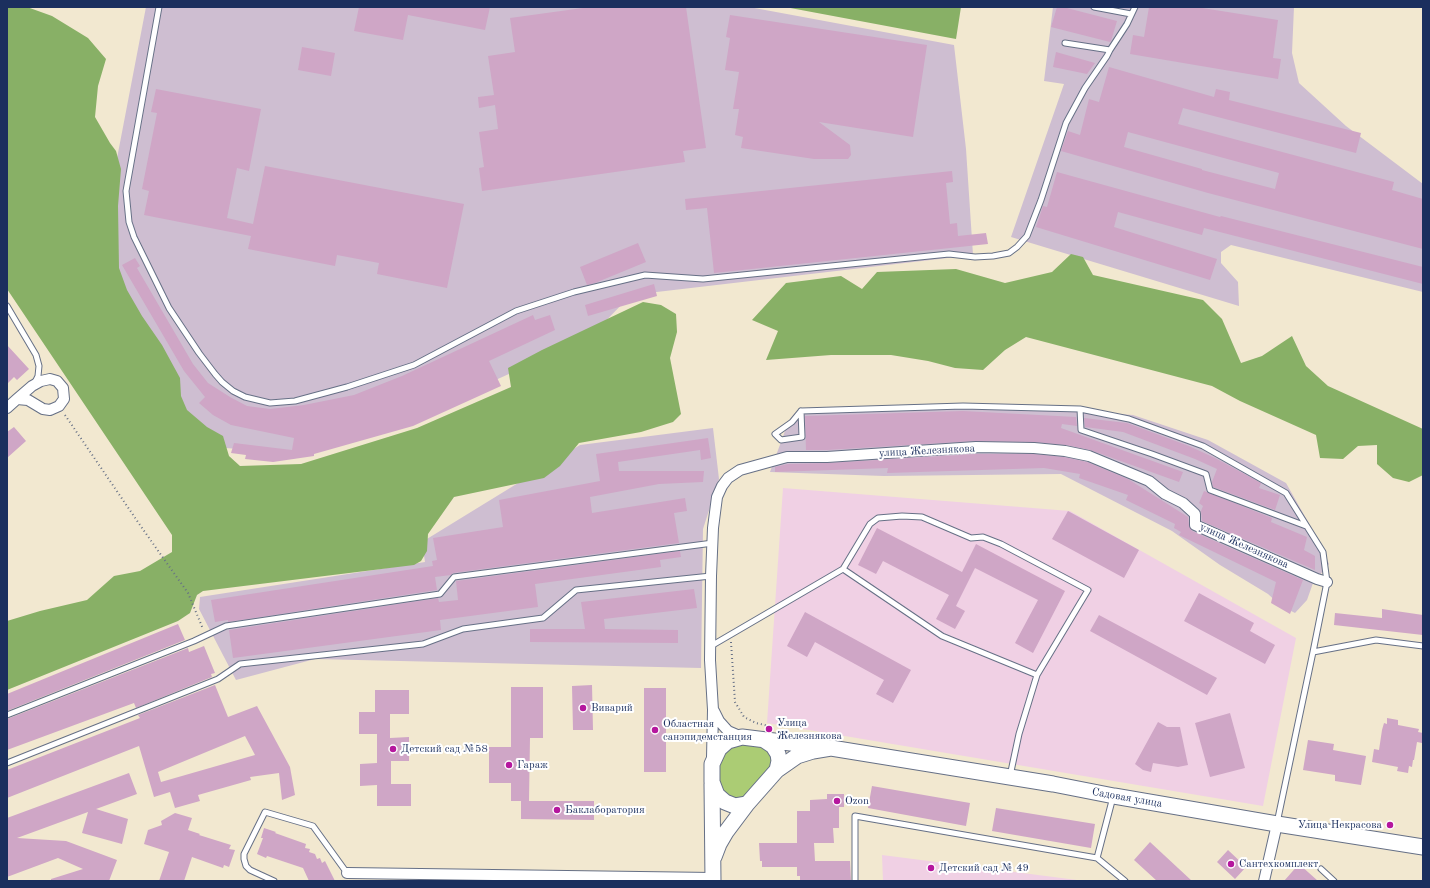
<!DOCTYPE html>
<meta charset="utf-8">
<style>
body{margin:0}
#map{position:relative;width:1430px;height:888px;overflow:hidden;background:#f2e8d0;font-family:"Old Standard TT",serif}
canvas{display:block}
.frame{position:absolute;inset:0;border:8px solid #1b2f5e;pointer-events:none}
</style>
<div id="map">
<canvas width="1430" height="888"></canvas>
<div class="frame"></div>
</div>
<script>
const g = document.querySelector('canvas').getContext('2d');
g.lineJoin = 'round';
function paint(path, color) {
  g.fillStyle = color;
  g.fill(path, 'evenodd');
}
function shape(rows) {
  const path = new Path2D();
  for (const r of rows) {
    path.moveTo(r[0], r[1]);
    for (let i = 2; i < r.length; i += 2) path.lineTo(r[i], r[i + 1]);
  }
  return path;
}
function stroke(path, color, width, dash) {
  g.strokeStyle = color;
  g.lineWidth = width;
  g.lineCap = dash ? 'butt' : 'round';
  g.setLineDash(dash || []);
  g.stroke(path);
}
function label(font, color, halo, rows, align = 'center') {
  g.font = font + ' "Old Standard TT",serif';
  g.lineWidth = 4;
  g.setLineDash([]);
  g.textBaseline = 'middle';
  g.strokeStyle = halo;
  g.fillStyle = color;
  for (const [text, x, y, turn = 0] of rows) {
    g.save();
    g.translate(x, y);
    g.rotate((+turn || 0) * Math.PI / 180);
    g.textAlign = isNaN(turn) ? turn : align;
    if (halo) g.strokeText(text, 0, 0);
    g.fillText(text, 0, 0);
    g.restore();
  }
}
paint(shape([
 [783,488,1070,511,1296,638,1263,806,767,723],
 [882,855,1077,880,883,881]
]), '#f0d0e4');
paint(shape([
 [146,7,749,7,954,45,966,149,973,255,631,295,589,338,411,418,299,453,225,448,174,409,110,283,109,200],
 [1053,7,1294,7,1292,53,1299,83,1346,126,1423,184,1423,292,1231,245,1221,252,1221,263,1238,282,1239,306,1011,237,1064,84,1044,81],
 [968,404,1133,415,1208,440,1286,483,1316,536,1329,564,1313,583,1307,600,1295,613,1281,606,1268,594,1220,565,1172,531,1061,474,884,476,770,472,785,431,804,409],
 [713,428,719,479,703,529,701,668,315,659,236,680,199,609,200,597,425,562,422,542,580,445]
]), '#cebed1');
paint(shape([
 [742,744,764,746,773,756,772,766,744,798,735,799,729,797,723,791,718,781,719,765,724,753,731,746]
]), '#abcc74');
paint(shape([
 [7,7,27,7,52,16,88,38,106,59,98,86,95,117,110,143,116,151,121,169,118,206,119,268,127,290,142,316,162,345,180,378,181,396,187,410,207,427,223,436,229,456,240,466,301,464,417,428,511,387,508,368,542,350,643,302,661,305,676,314,677,332,670,358,681,414,673,422,641,432,579,443,560,466,544,478,454,497,428,534,427,551,421,561,414,565,203,591,197,595,190,613,178,621,7,690,7,621,40,611,87,600,114,576,140,571,172,552,172,535,7,289],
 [785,7,961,7,956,39],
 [1071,254,1083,257,1093,275,1203,300,1222,319,1241,363,1262,356,1292,336,1306,366,1328,386,1423,429,1423,475,1409,482,1393,478,1377,464,1377,445,1358,446,1343,459,1320,458,1316,435,1240,401,1212,386,1026,337,1005,350,983,370,955,368,928,361,891,355,831,355,766,360,778,331,752,320,786,283,841,276,862,289,877,272,956,269,1005,283,1052,272]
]), '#88b066');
paint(shape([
 [359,7,490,7,485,30,408,15,403,40,354,31],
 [590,7,686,7,706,148,683,151,685,162,482,191,479,168,484,167,479,132,498,129,495,105,479,108,478,97,494,95,488,56,515,52,510,18],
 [1057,7,1063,7,1117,21,1111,41,1110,42,1051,27],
 [1149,7,1196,7,1278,20,1273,58,1281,59,1278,79,1130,54,1133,35,1144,37],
 [730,15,927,45,913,137,819,122,850,145,851,155,848,159,814,159,741,148,743,137,735,135,739,109,733,109,739,72,725,70,730,38,726,37],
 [302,47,335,53,331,76,298,70],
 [1056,52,1095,63,1087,74,1053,67],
 [1109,67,1214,97,1216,89,1230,92,1229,100,1361,133,1356,153,1183,108,1178,124,1394,182,1392,190,1423,199,1423,249,1208,193,1061,151,1068,131,1080,135,1089,99,1099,102],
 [1128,132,1279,173,1275,189,1202,170,1202,169,1124,147],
 [156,89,261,109,249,171,237,168,227,218,253,224,265,166,464,204,447,288,377,274,379,263,337,255,335,266,248,249,251,236,144,215,149,191,142,189,157,113,151,112],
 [952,171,953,182,946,183,950,224,957,223,958,236,986,233,988,244,714,273,707,208,686,210,685,199],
 [1057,172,1220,217,1221,216,1423,267,1423,284,1204,228,1202,235,1118,212,1114,227,1217,259,1210,280,1036,227,1043,206,1047,207],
 [638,243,646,262,595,283,587,285,580,267],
 [135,258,140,266,137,268,193,364,208,383,230,397,247,406,270,409,304,405,354,395,402,376,533,315,535,320,550,315,555,330,489,361,501,386,413,426,314,454,314,456,273,462,245,459,246,455,231,453,234,443,292,450,294,438,231,425,213,415,199,403,205,397,184,371,122,265],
 [654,284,657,296,588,316,585,305],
 [7,345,29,369,17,380,14,377,7,384],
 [963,411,1076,417,1077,426,1062,424,1061,428,1183,472,1179,482,1090,450,1066,445,1034,442,976,441,827,450,806,450,805,416],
 [1084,418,1127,423,1189,446,1215,458,1261,483,1259,488,1280,495,1275,510,1213,487,1212,482,1217,469,1195,459,1123,432,1085,427],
 [14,427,26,441,7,458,7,432],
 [708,438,711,458,701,460,700,450,618,462,619,471,704,471,703,482,659,484,590,497,592,513,685,498,687,511,674,513,679,543,453,573,451,575,435,577,437,590,228,622,228,620,215,622,211,600,433,566,432,561,437,560,433,538,503,527,499,500,600,481,596,454],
 [976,454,1034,454,1064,457,1087,462,1128,479,1188,517,1189,525,1192,531,1303,580,1290,614,1271,603,1276,582,1179,535,1181,532,1174,528,1175,524,1126,500,1128,495,1079,478,1080,474,1044,468,887,473,888,468,775,472,775,467,788,464,827,463],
 [1204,491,1272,518,1271,522,1307,537,1304,550,1315,556,1315,570,1202,521,1201,511,1203,506,1199,503],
 [1068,511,1139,550,1124,578,1052,539],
 [877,528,962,572,976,544,1065,591,1033,653,1015,643,1038,600,975,568,956,606,965,611,955,629,936,619,949,595,883,561,876,574,858,565],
 [680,551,681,557,660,560,661,567,535,584,538,607,440,620,441,630,233,658,229,630,438,598,439,602,458,600,456,581],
 [694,589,697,608,604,619,605,629,678,630,678,643,530,642,530,629,585,629,581,602],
 [1199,593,1254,623,1250,631,1275,645,1265,664,1184,621],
 [1382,609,1423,615,1423,635,1334,625,1335,613,1382,618],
 [805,612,911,670,893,703,876,694,884,680,815,642,807,657,787,646],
 [1099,615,1217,678,1207,695,1090,631],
 [178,624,185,640,7,711,7,694],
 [204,646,215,673,211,674,212,677,136,708,134,703,7,750,7,719,188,648,189,652],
 [215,685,228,717,257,706,290,767,295,795,282,800,279,773,250,777,251,780,198,795,200,801,175,808,170,792,154,797,139,746,7,798,7,770,140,718,138,715],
 [245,736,255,755,161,782,158,772],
 [592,685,593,730,573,730,572,686],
 [511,687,543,687,543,738,530,738,529,801,511,801,511,783,489,783,489,747,511,747],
 [644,688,666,688,666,772,644,772],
 [375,690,409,690,409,714,390,714,390,738,409,737,409,761,391,761,391,784,411,784,411,806,377,806,377,785,360,786,360,764,377,763,377,734,359,734,359,712,375,712],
 [1230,713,1245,768,1210,777,1195,723],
 [1387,718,1398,720,1398,725,1419,729,1418,732,1423,733,1422,743,1417,742,1414,760,1413,760,1412,767,1409,766,1408,773,1397,771,1398,767,1372,762,1374,749,1379,750,1382,730,1384,723,1387,724],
 [1158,722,1167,727,1180,727,1188,765,1178,767,1153,763,1151,772,1143,770,1135,764],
 [1308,740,1334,744,1333,750,1366,756,1361,785,1335,781,1335,775,1303,770],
 [129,773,137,794,96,809,128,819,122,844,82,833,88,812,17,838,66,841,117,860,109,881,51,881,51,879,83,869,58,858,7,877,7,818],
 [872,786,970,803,966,826,868,808],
 [827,794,844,794,844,807,839,807,839,828,833,828,834,843,814,843,815,861,850,861,851,881,800,881,800,876,797,876,797,867,762,867,762,861,760,861,759,843,797,843,797,811,810,811,810,800,827,799],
 [521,801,594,801,594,820,521,819],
 [996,808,1095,824,1091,848,992,831],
 [175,813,192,818,188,830,200,834,199,835,231,845,229,849,235,850,229,867,224,865,223,868,192,857,184,881,159,881,169,852,144,844,148,830,162,825,161,821],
 [264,828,276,832,275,833,306,844,305,848,310,849,309,852,315,854,317,859,320,858,322,863,325,861,335,881,309,881,303,868,267,856,266,858,257,854,263,838,261,838],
 [1150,842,1192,881,1157,881,1134,860],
 [1228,850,1246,867,1235,879,1217,862],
 [1299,864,1318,881,1284,881]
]), '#cfa6c6');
const lane = shape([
 [159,7,126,191,129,222,134,237,169,308,199,353,215,374,222,382,233,391,245,397,270,403,295,401,347,387,414,365,516,311,574,292,645,275,703,279,949,254,975,257,993,256,1009,253,1017,247,1027,236,1041,200,1066,123,1085,88,1107,56,1110,50,1127,24,1135,7],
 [1094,7,1131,14],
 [1065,43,1110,50],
 [7,306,36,355,39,366,38,376,35,382],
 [1080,409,1081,430,1152,454,1206,474,1210,490,1306,526],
 [801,411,792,422,775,434,781,440,802,437,801,411,963,406,1080,409,1129,419,1203,446,1286,493,1323,552,1327,582,1313,652],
 [843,569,870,524,878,518,902,516,922,517,971,538,983,537,1001,544,1088,590,1037,675,1019,734,1010,776],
 [711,646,843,569,942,636,1037,675],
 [7,715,194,641,226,626,440,594,454,577,713,543],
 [7,763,218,679,240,664,423,644,463,629,543,618,576,590,711,576],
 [1277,823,1313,652,1376,640,1423,646],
 [1097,858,1113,797],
 [1321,869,1334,881],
 [274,881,250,870,246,866,244,859,244,854,265,812,313,826,347,873],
 [855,881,855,816,1097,858,1125,881]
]);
const street = shape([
 [7,408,17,399,32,386,41,381,50,379,57,381,63,388,64,399,59,406,50,410,43,409,28,400,17,399],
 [714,711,719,721,728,731,742,737],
 [712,758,713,710,710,660,711,576,713,528,717,497,722,486,728,478,740,470,787,457,827,457,976,447,1034,448,1065,451,1089,456,1149,481,1165,494,1183,503,1195,514,1195,525,1317,579,1327,582],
 [347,873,713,878],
 [1264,881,1277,824]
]);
const secondary = shape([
 [764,740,773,746,778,754,779,761,777,770],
 [831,748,813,751,797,756,777,770,747,804,735,806,725,802,717,795,712,782,712,764,719,749,728,741,742,737,831,748,1053,784,1114,796,1277,824,1423,847],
 [712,784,713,881],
 [714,857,719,844,726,832,747,804]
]);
stroke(lane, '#667086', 7);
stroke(street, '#667086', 12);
stroke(secondary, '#667086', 17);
stroke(shape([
 [65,415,142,528,188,593,203,629],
 [731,642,735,702,744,717,756,723,769,726]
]), '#667086', 2, [1, 3]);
stroke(lane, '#fff', 5);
stroke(street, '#fff', 10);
stroke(secondary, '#fff', 15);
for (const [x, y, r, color] of [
 [583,708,4,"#b5179e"],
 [769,729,4,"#b5179e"],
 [655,730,4,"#b5179e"],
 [393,749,4,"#b5179e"],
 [509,765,4,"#b5179e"],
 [837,801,4,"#b5179e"],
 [557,810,4,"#b5179e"],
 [1390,825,4,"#b5179e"],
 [1231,864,4,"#b5179e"],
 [931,868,4,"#b5179e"]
]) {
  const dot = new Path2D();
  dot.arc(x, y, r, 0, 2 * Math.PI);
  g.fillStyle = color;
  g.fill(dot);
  stroke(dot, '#fff', 1.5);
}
label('11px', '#1b2f5e', '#fff', [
 ["улица Железнякова",927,451,-3],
 ["улица Железнякова",1244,546,24],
 ["Садовая улица",1127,798,10]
]);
label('11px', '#1b2f5e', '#fff', [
 ["Виварий",591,708],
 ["Улица",777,723],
 ["Железнякова",777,736],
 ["Областная",663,724],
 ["санэпидемстанция",663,737],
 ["Детский сад №58",401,749],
 ["Гараж",517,765],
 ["Ozon",845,801],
 ["Баклаборатория",565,810],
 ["Улица Некрасова",1382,825,"right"],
 ["Сантехкомплект",1239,864],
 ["Детский сад № 49",939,868]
], 'left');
</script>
